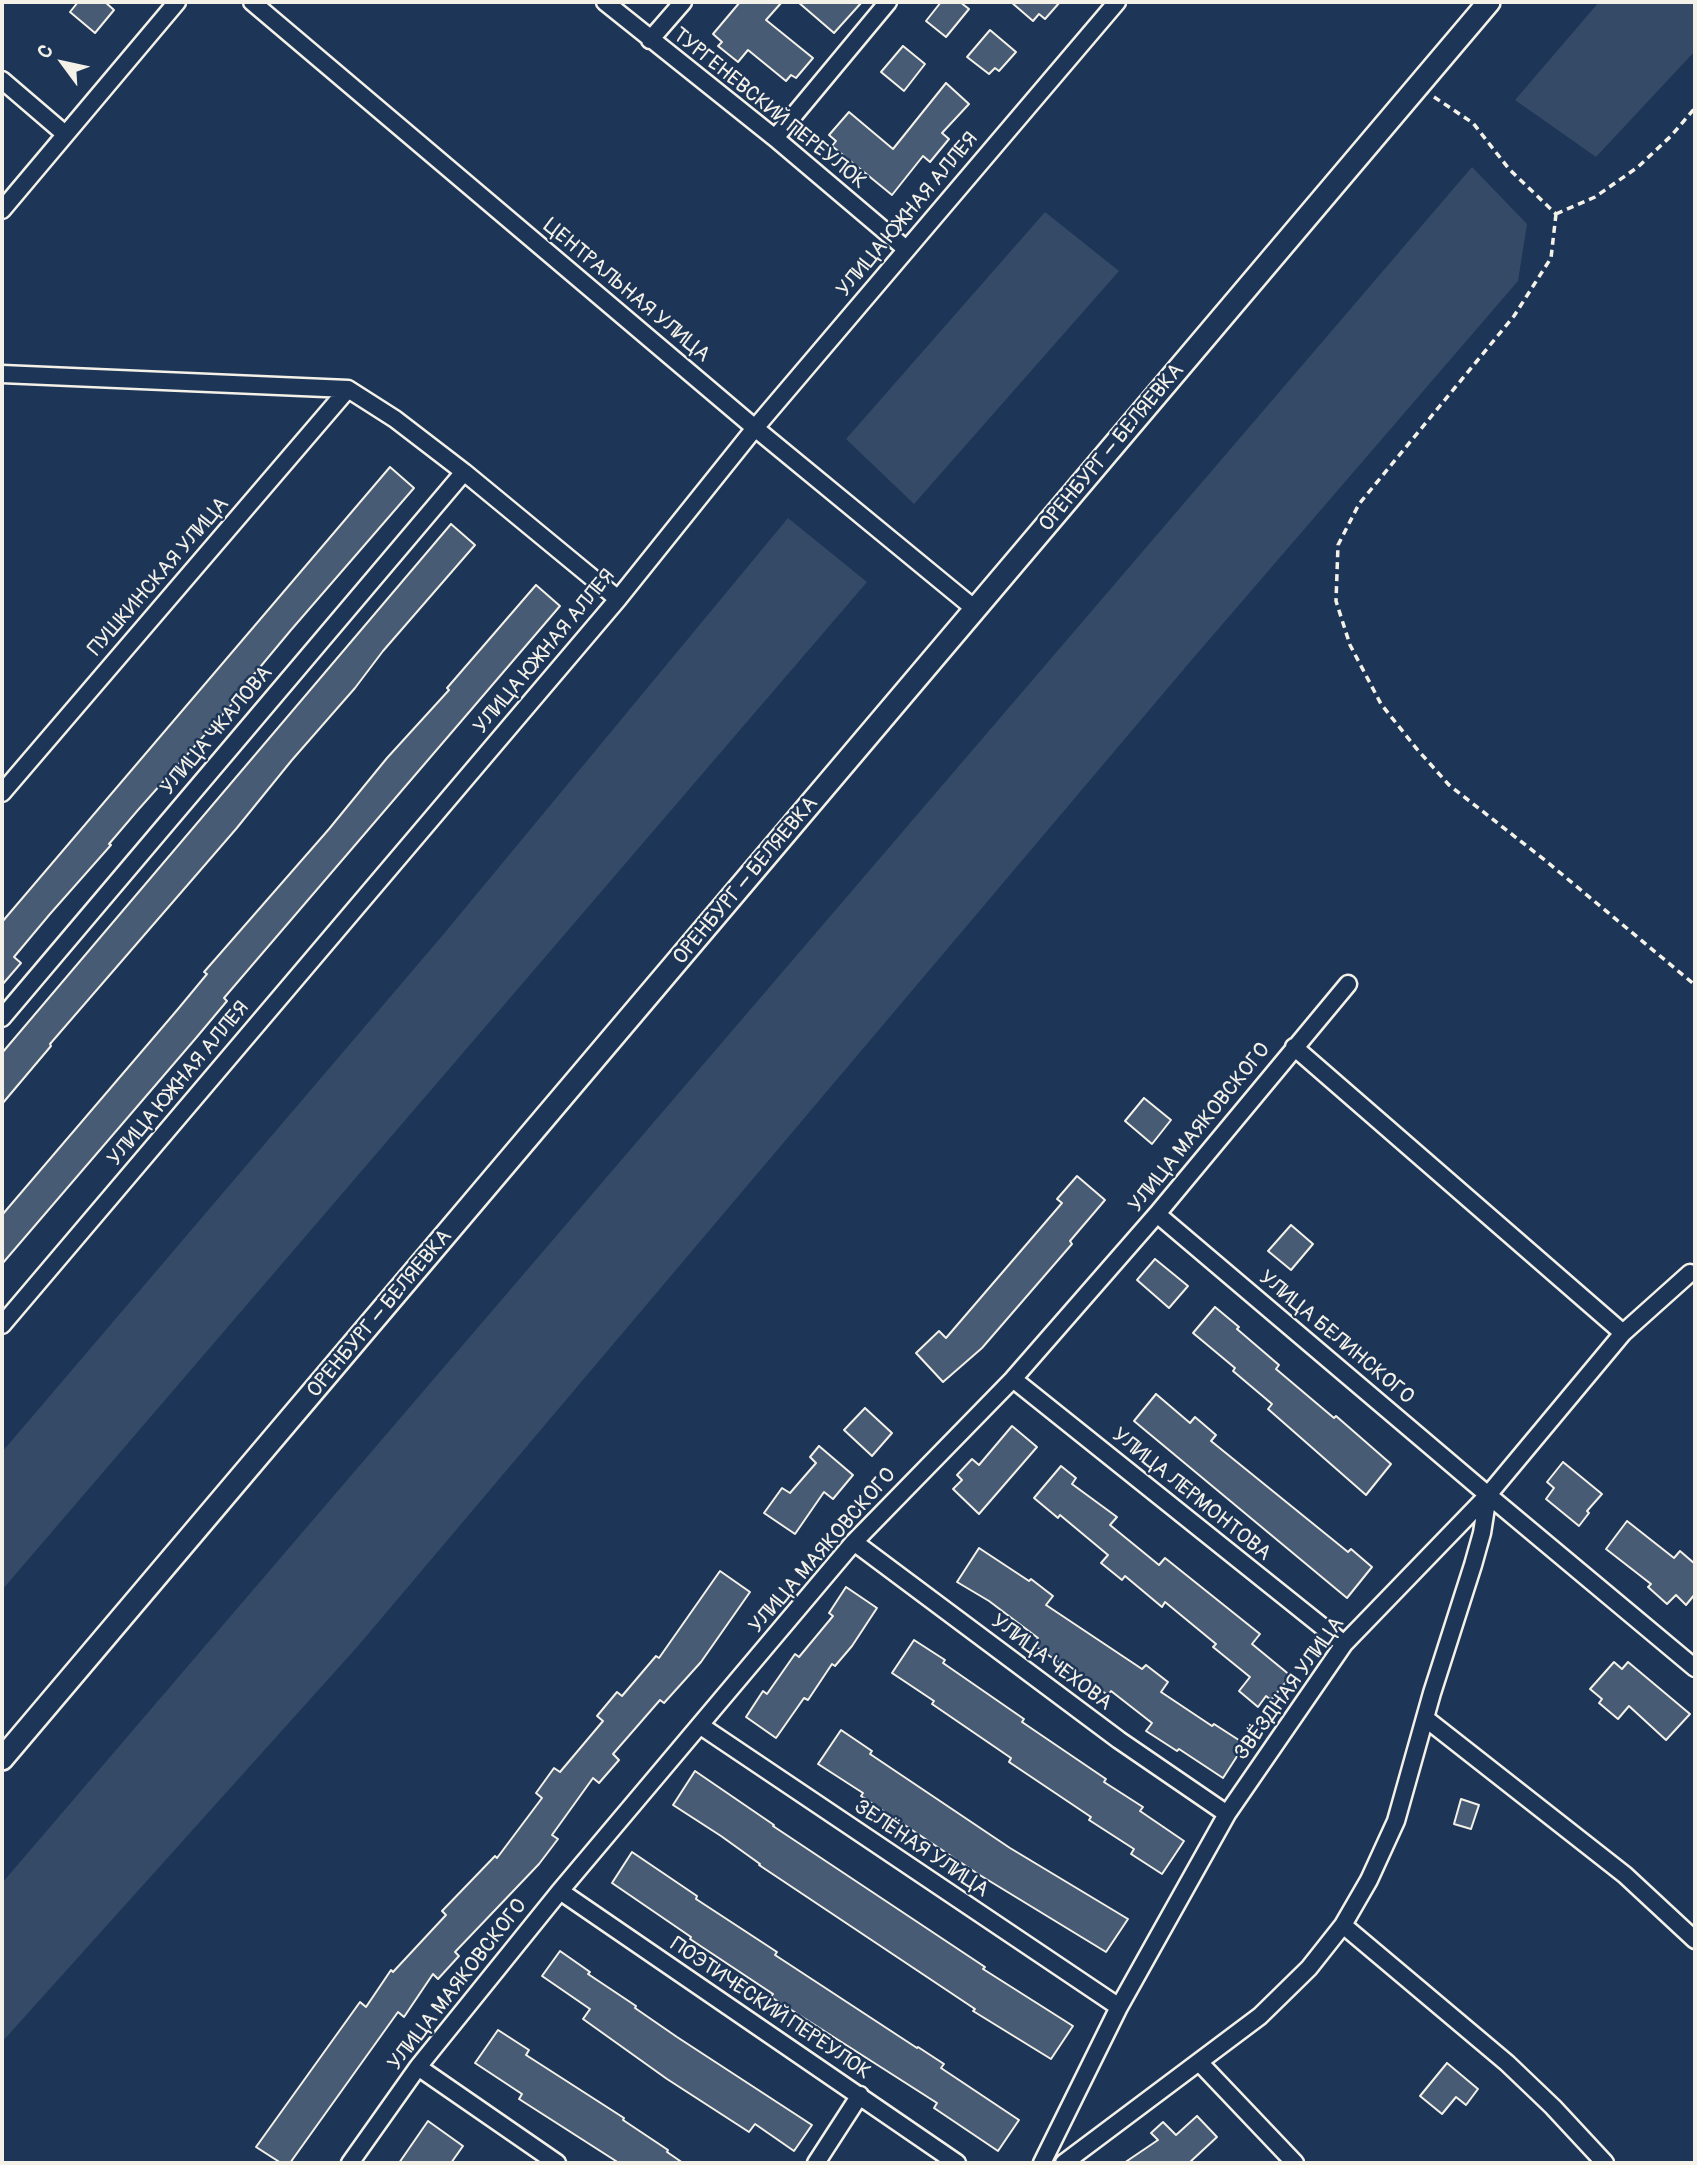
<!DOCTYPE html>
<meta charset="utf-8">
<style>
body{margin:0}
#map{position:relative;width:1697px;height:2165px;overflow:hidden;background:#1d3557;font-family:Pangolin,sans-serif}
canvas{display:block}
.frame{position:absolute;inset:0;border:4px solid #f4f1e8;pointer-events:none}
.north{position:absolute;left:28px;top:28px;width:70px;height:70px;-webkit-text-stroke:5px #1d3557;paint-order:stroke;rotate:303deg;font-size:19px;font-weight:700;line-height:28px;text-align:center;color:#f4f1e8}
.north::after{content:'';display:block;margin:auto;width:24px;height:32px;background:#f4f1e8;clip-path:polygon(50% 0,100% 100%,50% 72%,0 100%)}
</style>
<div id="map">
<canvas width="1697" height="2165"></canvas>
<div class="frame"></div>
<div class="north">С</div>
</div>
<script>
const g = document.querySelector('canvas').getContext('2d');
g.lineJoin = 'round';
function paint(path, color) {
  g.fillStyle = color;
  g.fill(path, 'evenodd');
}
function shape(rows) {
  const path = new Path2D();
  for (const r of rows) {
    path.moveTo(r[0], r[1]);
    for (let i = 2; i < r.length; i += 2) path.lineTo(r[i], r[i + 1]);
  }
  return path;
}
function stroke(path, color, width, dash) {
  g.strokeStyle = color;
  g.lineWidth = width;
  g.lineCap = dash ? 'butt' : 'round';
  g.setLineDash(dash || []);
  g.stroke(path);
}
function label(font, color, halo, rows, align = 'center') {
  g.font = font + ' Pangolin,sans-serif';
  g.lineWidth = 5;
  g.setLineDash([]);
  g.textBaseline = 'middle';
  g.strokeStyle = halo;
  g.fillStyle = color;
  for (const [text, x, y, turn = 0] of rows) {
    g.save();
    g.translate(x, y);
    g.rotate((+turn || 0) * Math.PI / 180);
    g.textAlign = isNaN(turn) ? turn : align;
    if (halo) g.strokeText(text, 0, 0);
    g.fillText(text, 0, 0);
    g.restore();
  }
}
paint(shape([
 [1599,2,1695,2,1695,51,1596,157,1515,100],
 [1472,167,1527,224,1518,281,1189,663,358,1646,2,2042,2,1883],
 [1045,212,1119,271,914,504,846,439],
 [788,518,867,582,2,1590,2,1452,442,936]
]), '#354a67');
const building = shape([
 [78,2,105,2,114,10,95,33,70,12,78,2],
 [740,2,782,2,766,20,813,58,796,78,791,75,786,81,748,50,738,62,718,46,722,42,713,34,740,2],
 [798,2,862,2,834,33,798,2],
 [941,2,960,2,969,9,946,37,926,21,941,2],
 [1011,2,1060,2,1045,19,1039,14,1033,21,1011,2],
 [990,30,1016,52,999,71,995,68,989,74,967,57,990,30],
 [903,46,925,64,904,91,881,72,903,46],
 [946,83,969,104,942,133,949,139,930,162,923,156,892,195,832,146,836,141,829,135,849,112,893,149,946,83],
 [390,467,414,488,291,630,231,702,233,703,138,810,109,844,111,845,50,914,14,957,21,963,2,985,2,922,390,467],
 [451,524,475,545,383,651,355,688,292,760,236,829,50,1044,51,1046,2,1104,2,1053,451,524],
 [536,585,560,606,224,998,227,1001,196,1038,2,1264,2,1215,178,1009,207,974,204,972,329,829,387,758,449,690,447,688,479,651,536,585],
 [1144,1098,1171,1120,1152,1144,1125,1121,1144,1098],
 [1077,1176,1105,1200,1070,1241,1072,1244,982,1348,943,1382,916,1353,939,1331,946,1338,1062,1203,1057,1199,1077,1176],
 [1291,1225,1313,1244,1291,1270,1268,1251,1291,1225],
 [1155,1259,1188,1286,1169,1308,1137,1280,1155,1259],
 [1215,1307,1239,1327,1237,1329,1279,1365,1276,1369,1334,1418,1336,1416,1391,1464,1366,1495,1268,1409,1272,1404,1233,1371,1235,1368,1193,1333,1215,1307],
 [1156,1394,1190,1423,1195,1417,1216,1435,1211,1441,1348,1552,1351,1549,1372,1567,1347,1598,1134,1421,1156,1394],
 [865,1408,892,1433,872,1456,844,1430,865,1408],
 [1012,1426,1037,1447,979,1514,953,1489,962,1480,957,1475,972,1459,979,1465,1012,1426],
 [819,1446,853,1475,833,1499,824,1492,795,1534,764,1513,782,1488,790,1493,816,1463,810,1457,819,1446],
 [1563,1462,1602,1494,1587,1511,1589,1513,1579,1526,1546,1499,1554,1488,1547,1482,1563,1462],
 [1061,1466,1076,1478,1072,1484,1117,1517,1110,1525,1159,1565,1165,1558,1260,1634,1252,1644,1291,1676,1271,1700,1266,1696,1258,1707,1239,1691,1250,1677,1213,1647,1216,1644,1165,1602,1162,1607,1125,1576,1122,1580,1101,1563,1108,1555,1060,1515,1058,1518,1034,1498,1061,1466],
 [1627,1521,1674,1558,1680,1551,1695,1564,1695,1594,1686,1605,1676,1595,1667,1604,1648,1587,1651,1584,1606,1549,1627,1521],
 [979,1548,1029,1581,1031,1579,1053,1596,1046,1605,1142,1669,1146,1665,1168,1682,1161,1692,1212,1726,1214,1724,1245,1744,1223,1778,1179,1749,1177,1751,1146,1731,1152,1723,1111,1691,1108,1695,1033,1645,1038,1638,989,1601,957,1582,979,1548],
 [720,1571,750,1592,701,1662,664,1703,660,1700,613,1754,619,1760,599,1783,593,1778,552,1835,558,1839,539,1864,455,1952,459,1956,438,1979,433,1974,404,2017,398,2012,290,2163,281,2163,256,2147,360,2002,366,2007,391,1970,393,1972,446,1915,442,1911,495,1856,497,1858,542,1798,536,1793,554,1768,560,1772,603,1721,597,1716,617,1692,622,1696,656,1656,659,1658,720,1571],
 [846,1587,877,1608,852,1646,835,1666,832,1664,808,1700,804,1698,776,1738,746,1717,763,1691,767,1694,795,1654,799,1657,833,1616,829,1613,846,1587],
 [914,1640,945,1660,943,1663,1024,1719,1022,1722,1106,1779,1104,1782,1143,1807,1140,1811,1184,1841,1162,1874,1131,1854,1134,1849,1089,1820,1091,1817,1009,1762,1011,1758,932,1704,934,1701,892,1673,914,1640],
 [1614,1662,1622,1669,1628,1662,1690,1714,1666,1740,1629,1706,1618,1719,1599,1703,1602,1699,1590,1689,1614,1662],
 [841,1730,872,1751,870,1754,1010,1848,1128,1919,1106,1952,978,1874,861,1796,863,1793,818,1764,841,1730],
 [695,1771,774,1825,773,1826,985,1967,983,1969,1073,2026,1051,2059,973,2011,975,2009,759,1865,760,1864,721,1836,673,1805,695,1771],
 [1461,1799,1479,1805,1471,1829,1454,1824,1461,1799],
 [632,1852,697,1896,696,1899,777,1952,775,1955,917,2048,918,2047,944,2064,941,2068,1019,2120,998,2151,934,2108,937,2103,771,1997,773,1994,690,1939,691,1937,612,1883,632,1852],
 [560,1951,590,1972,588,1974,636,2006,635,2008,677,2037,812,2125,794,2151,755,2124,749,2132,667,2079,583,2019,590,2009,542,1976,560,1951],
 [498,2030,529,2050,526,2055,624,2118,623,2120,668,2150,667,2152,683,2163,619,2163,519,2099,522,2094,475,2063,498,2030],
 [1447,2063,1478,2089,1466,2105,1456,2097,1442,2114,1420,2096,1447,2063],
 [1197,2116,1217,2137,1189,2163,1124,2163,1158,2140,1151,2133,1163,2122,1176,2135,1197,2116],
 [428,2121,463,2146,451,2163,399,2163,428,2121]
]);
paint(building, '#485b74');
stroke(building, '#f4f1e8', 2);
const street = shape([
 [252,2,755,428,975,609],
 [605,2,775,138,906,249],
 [650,40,683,2],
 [2,80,65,134],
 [775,138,888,2],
 [2,210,177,2],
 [2,374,348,389,395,419,464,472,618,599],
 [2,793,348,389],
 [2,1018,464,472],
 [1294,1047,1623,1333],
 [1157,1214,1488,1495,1695,1668],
 [2,1325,618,599,755,428,1117,2],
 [1013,1379,1344,1644],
 [854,1542,1119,1740,1227,1814],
 [1425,1718,1625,1875,1695,1940],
 [701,1726,1119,2007],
 [560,1891,957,2163],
 [1343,1925,1507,2063,1553,2107,1605,2163],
 [1199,2062,1295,2163],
 [418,2067,557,2163],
 [350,2163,418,2067,560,1891,854,1542,1013,1379,1157,1214,1348,984],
 [816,2163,860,2095],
 [1042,2163,1119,2007,1227,1814,1344,1644,1488,1495,1623,1333,1690,1273],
 [1064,2163,1260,2016,1309,1968,1343,1925,1369,1880,1396,1821,1432,1693,1473,1565,1482,1533,1488,1495]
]);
const secondary = shape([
 [2,1759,1489,2]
]);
stroke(street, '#f4f1e8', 21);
stroke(secondary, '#f4f1e8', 26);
stroke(shape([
 [1434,97,1473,123,1509,169,1556,214],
 [1556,214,1551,258,1514,316,1359,504,1338,545,1336,601,1350,645,1381,704,1416,748,1449,785,1546,861,1695,985],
 [1556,214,1595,197,1638,167,1671,136,1695,108]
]), '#f4f1e8', 3.5, [7, 5]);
stroke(street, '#1d3557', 16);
stroke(secondary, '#1d3557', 21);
label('21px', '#f4f1e8', '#1d3557', [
 ["ТУРГЕНЕВСКИЙ ПЕРЕУЛОК",769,109,39],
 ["УЛИЦА ЮЖНАЯ АЛЛЕЯ",908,215,-50],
 ["ЦЕНТРАЛЬНАЯ УЛИЦА",626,291,40],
 ["ОРЕНБУРГ – БЕЛЯЕВКА",1112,448,-50],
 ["ПУШКИНСКАЯ УЛИЦА",159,577,-49],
 ["УЛИЦА ЮЖНАЯ АЛЛЕЯ",545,652,-50],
 ["УЛИЦА ЧКАЛОВА",217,731,-50],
 ["ОРЕНБУРГ – БЕЛЯЕВКА",746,881,-50],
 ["УЛИЦА ЮЖНАЯ АЛЛЕЯ",179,1084,-50],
 ["УЛИЦА МАЯКОВСКОГО",1200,1128,-51],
 ["ОРЕНБУРГ – БЕЛЯЕВКА",380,1314,-50],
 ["УЛИЦА БЕЛИНСКОГО",1336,1338,40],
 ["УЛИЦА ЛЕРМОНТОВА",1191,1495,39],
 ["УЛИЦА МАЯКОВСКОГО",823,1551,-49],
 ["УЛИЦА ЧЕХОВА",1051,1663,37],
 ["ЗВЁЗДНАЯ УЛИЦА",1290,1689,-54],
 ["ЗЕЛЁНАЯ УЛИЦА",921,1849,34],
 ["УЛИЦА МАЯКОВСКОГО",458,1985,-52],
 ["ПОЭТИЧЕСКИЙ ПЕРЕУЛОК",770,2009,34]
]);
</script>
